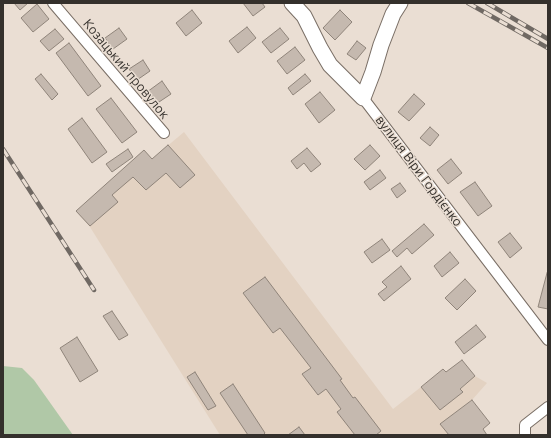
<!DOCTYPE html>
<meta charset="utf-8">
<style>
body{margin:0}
#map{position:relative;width:551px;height:438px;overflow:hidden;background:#eaded3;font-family:Ubuntu,sans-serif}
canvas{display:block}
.frame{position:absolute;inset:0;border:4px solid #34302c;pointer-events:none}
</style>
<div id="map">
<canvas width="551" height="438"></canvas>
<div class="frame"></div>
</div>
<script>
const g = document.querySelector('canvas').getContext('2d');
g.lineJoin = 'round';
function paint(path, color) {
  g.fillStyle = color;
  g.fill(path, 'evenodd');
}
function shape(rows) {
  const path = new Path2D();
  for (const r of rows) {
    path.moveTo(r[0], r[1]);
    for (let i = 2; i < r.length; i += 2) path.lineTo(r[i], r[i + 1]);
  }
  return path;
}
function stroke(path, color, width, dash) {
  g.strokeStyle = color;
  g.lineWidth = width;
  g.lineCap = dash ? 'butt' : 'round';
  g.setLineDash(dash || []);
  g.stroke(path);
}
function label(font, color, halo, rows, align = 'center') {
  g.font = font + ' Ubuntu,sans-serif';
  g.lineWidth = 3;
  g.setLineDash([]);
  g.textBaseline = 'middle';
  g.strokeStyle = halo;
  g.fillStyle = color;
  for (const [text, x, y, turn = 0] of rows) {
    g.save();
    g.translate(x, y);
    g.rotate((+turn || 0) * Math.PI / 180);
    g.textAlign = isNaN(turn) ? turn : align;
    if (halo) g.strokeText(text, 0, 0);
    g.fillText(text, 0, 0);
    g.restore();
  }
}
paint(shape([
 [184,132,393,409,421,387,440,410,462,392,460,389,475,376,487,383,472,400,441,424,449,435,220,435,90,227,76,211,144,150,152,159]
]), '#e3d2c2');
paint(shape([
 [3,366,22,368,34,380,73,435,3,435]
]), '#b0c8a7');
const building = shape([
 [14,3,28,3,20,10,14,3],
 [243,3,262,3,265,7,253,16,243,3],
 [37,4,49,19,33,32,21,18,37,4],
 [192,10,202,23,186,36,176,23,192,10],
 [340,10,352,22,335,40,323,28,340,10],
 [247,27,256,38,238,53,229,41,247,27],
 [119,28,127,39,113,49,105,38,119,28],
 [280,28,289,39,271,53,262,42,280,28],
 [55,29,64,39,49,51,40,41,55,29],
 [357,41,366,48,356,60,347,54,357,41],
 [69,43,101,86,88,96,56,53,69,43],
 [295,47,305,60,287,74,277,61,295,47],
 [143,60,150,71,137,80,129,69,143,60],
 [41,74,58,94,52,100,35,79,41,74],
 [305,74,311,81,293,95,288,88,305,74],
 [162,81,171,94,156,104,147,92,162,81],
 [320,92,335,110,319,123,305,104,320,92],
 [414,94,425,104,409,121,398,112,414,94],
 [111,98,137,132,122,143,96,109,111,98],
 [82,118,107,152,92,163,68,129,82,118],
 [430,127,439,135,430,146,420,138,430,127],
 [168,145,195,175,180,188,166,173,146,190,133,177,112,195,118,202,90,226,76,211,144,150,152,159,168,145],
 [370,145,380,156,365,170,354,159,370,145],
 [307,148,321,164,311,172,304,163,297,169,291,161,307,148],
 [128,149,133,157,112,172,106,164,128,149],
 [451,159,462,173,448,184,437,170,451,159],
 [380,170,386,178,370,190,364,182,380,170],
 [475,182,492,206,478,216,460,192,475,182],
 [400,183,406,191,397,198,391,189,400,183],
 [424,224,434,235,412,254,407,248,397,257,392,251,424,224],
 [510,233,522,248,510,258,498,242,510,233],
 [382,239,390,250,372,263,364,252,382,239],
 [450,252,459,263,442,277,434,266,450,252],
 [401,266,411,279,384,301,378,294,387,287,382,282,401,266],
 [547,273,548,274,548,309,538,307,547,273],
 [265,277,342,379,340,380,353,398,355,397,381,431,376,435,355,435,337,412,341,409,326,389,318,395,302,374,311,368,280,328,273,333,243,293,265,277],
 [465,279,476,291,457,310,445,298,465,279],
 [112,311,128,335,119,340,103,316,112,311],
 [476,325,486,337,464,354,455,342,476,325],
 [77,337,98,371,80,382,60,348,77,337],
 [462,360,475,376,460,389,463,392,440,410,421,387,443,369,446,372,462,360],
 [195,372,216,406,208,410,187,377,195,372],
 [233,384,265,433,263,435,248,435,220,393,233,384],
 [472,400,490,423,483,429,487,435,449,435,440,424,472,400],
 [299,427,305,435,288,435,299,427]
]);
paint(building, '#c5b9af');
stroke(building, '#8f847a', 1);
const street = shape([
 [53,3,164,133],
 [363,98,548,340],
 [525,435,525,425,548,407]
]);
const secondary = shape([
 [292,3,304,16,320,48,330,65,363,98,373,72,381,45,393,14,400,3]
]);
stroke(street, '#796e65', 12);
stroke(secondary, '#796e65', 17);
stroke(street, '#fff', 10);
stroke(secondary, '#fff', 15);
const rail = shape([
 [468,3,548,48],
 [487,3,548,39],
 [3,149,94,290]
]);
stroke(rail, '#706963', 4.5);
stroke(rail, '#eaded3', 3, [9]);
label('13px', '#34302c', '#eaded3', [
 ["Козацький провулок",126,69,50],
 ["вулиця Віри Гордієнко",419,171,53]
]);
</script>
